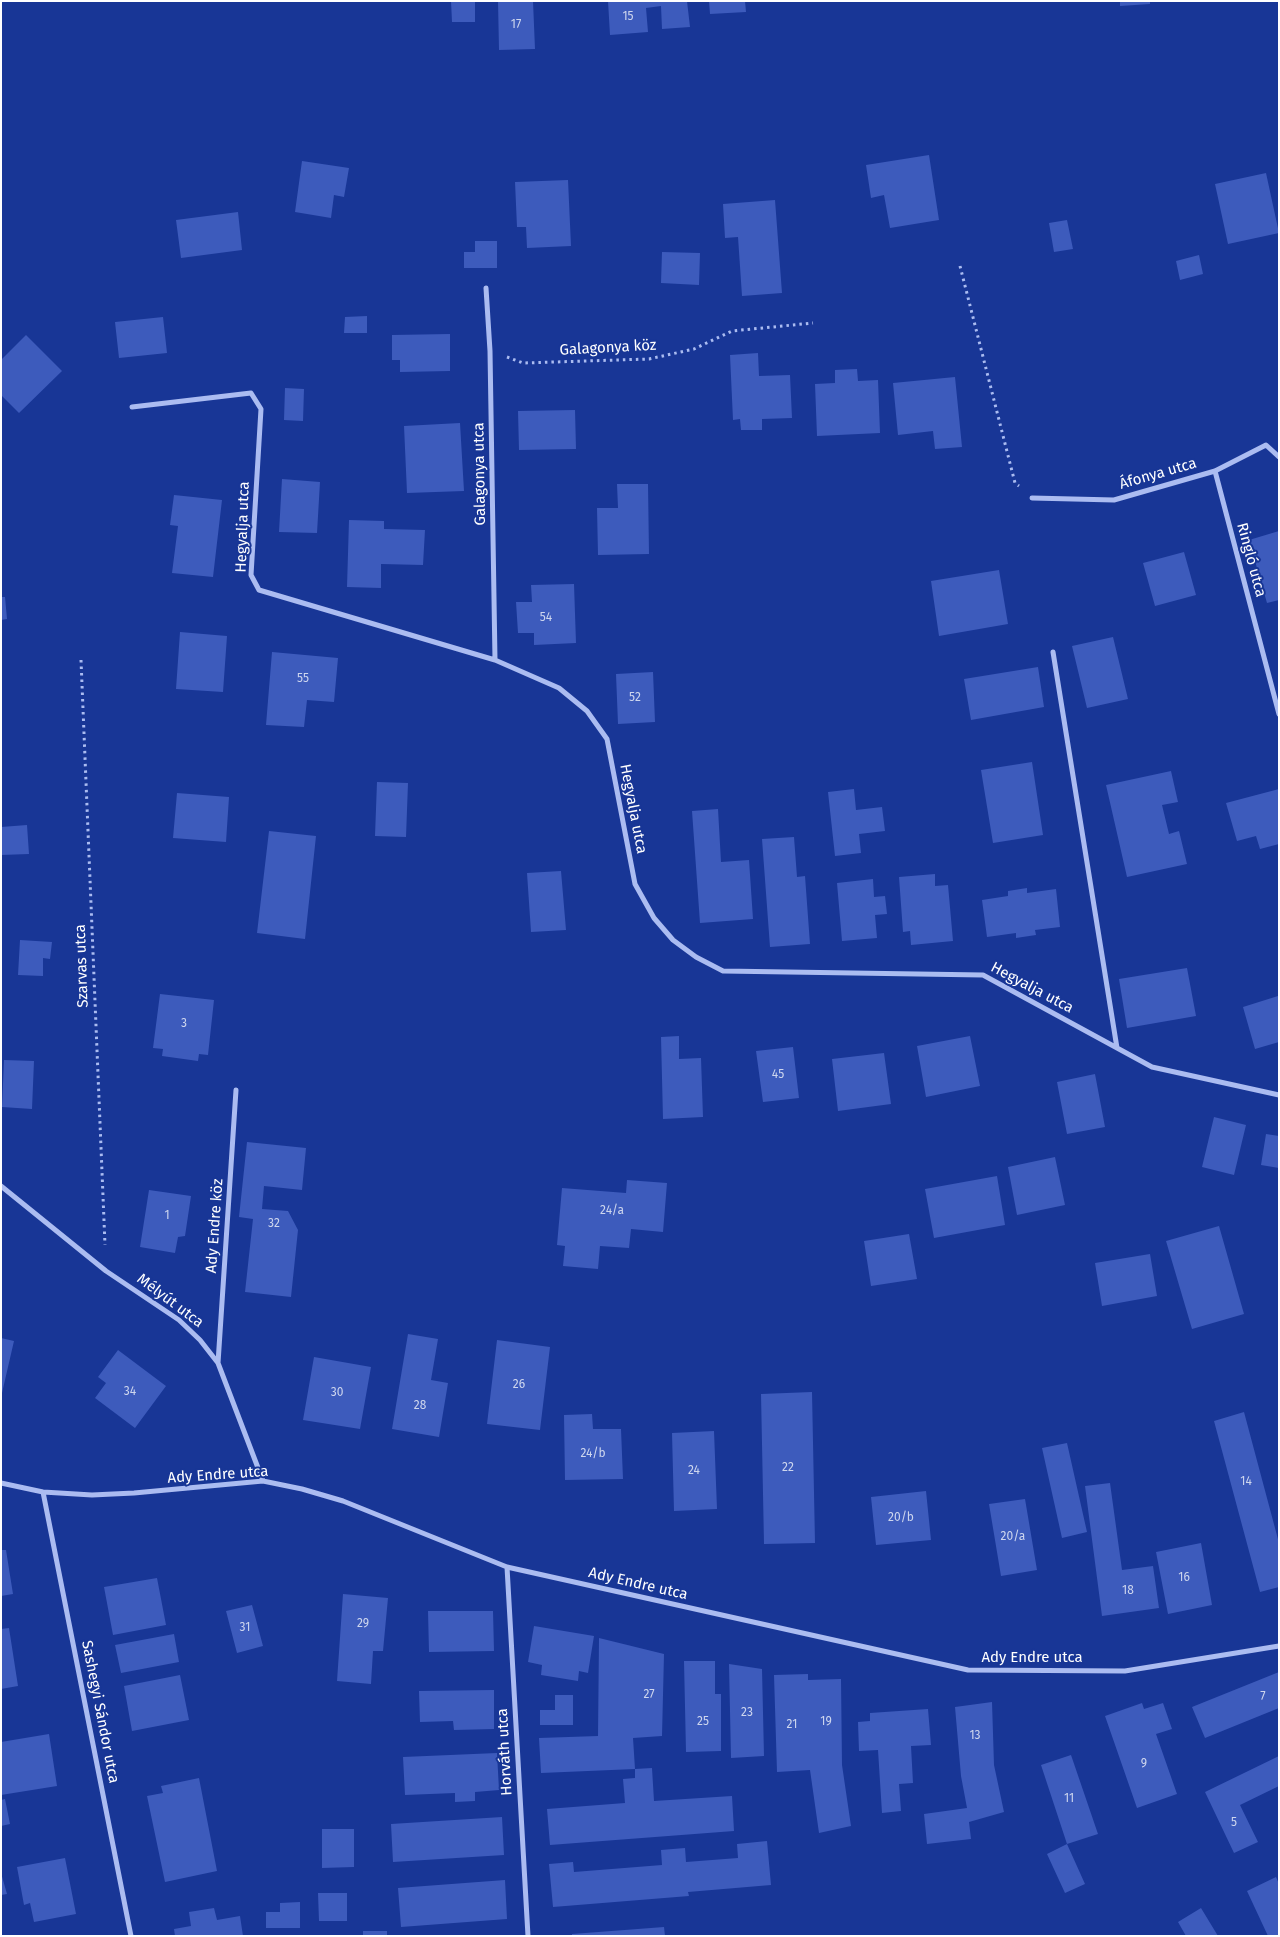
<!DOCTYPE html>
<meta charset="utf-8">
<style>
body{margin:0}
#map{position:relative;width:1280px;height:1937px;overflow:hidden;background:#183696;font-family:"Fira Sans",sans-serif}
canvas{display:block}
.frame{position:absolute;inset:0;border:2px solid #fff;pointer-events:none}
</style>
<div id="map">
<canvas width="1280" height="1937"></canvas>
<div class="frame"></div>
</div>
<script>
const g = document.querySelector('canvas').getContext('2d');
g.lineJoin = 'round';
function paint(path, color) {
  g.fillStyle = color;
  g.fill(path, 'evenodd');
}
function shape(rows) {
  const path = new Path2D();
  for (const r of rows) {
    path.moveTo(r[0], r[1]);
    for (let i = 2; i < r.length; i += 2) path.lineTo(r[i], r[i + 1]);
  }
  return path;
}
function stroke(path, color, width, dash) {
  g.strokeStyle = color;
  g.lineWidth = width;
  g.lineCap = dash ? 'butt' : 'round';
  g.setLineDash(dash || []);
  g.stroke(path);
}
function label(font, color, halo, rows, align = 'center') {
  g.font = font + ' "Fira Sans",sans-serif';
  g.lineWidth = 4;
  g.setLineDash([]);
  g.textBaseline = 'middle';
  g.strokeStyle = halo;
  g.fillStyle = color;
  for (const [text, x, y, turn = 0] of rows) {
    g.save();
    g.translate(x, y);
    g.rotate((+turn || 0) * Math.PI / 180);
    g.textAlign = isNaN(turn) ? turn : align;
    if (halo) g.strokeText(text, 0, 0);
    g.fillText(text, 0, 0);
    g.restore();
  }
}
paint(shape([
 [451,1,475,1,475,22,452,22],
 [498,1,533,1,535,49,499,50],
 [608,1,687,1,690,27,662,29,661,6,646,8,648,32,610,35],
 [709,1,745,1,746,12,710,14],
 [1120,1,1150,1,1150,4,1120,6],
 [929,155,939,220,890,228,884,195,871,198,866,165],
 [302,161,349,168,344,197,334,195,331,218,295,212],
 [1266,173,1279,233,1228,244,1215,184],
 [568,180,571,246,527,248,526,227,517,227,515,182],
 [775,200,782,293,742,296,738,237,725,238,723,204],
 [238,212,242,250,181,258,176,220],
 [1067,220,1073,249,1054,252,1049,223],
 [475,241,497,241,497,268,464,268,464,252,475,252],
 [662,252,700,253,699,285,661,283],
 [1199,255,1203,274,1180,280,1176,261],
 [367,316,367,333,344,333,345,317],
 [163,317,167,353,119,358,115,322],
 [450,334,450,371,400,372,400,360,392,360,392,335],
 [26,335,62,371,19,413,1,395,1,360],
 [758,353,759,376,790,375,792,418,762,419,762,430,741,430,740,419,733,420,730,355],
 [857,369,858,381,878,380,880,433,817,436,815,384,835,383,835,370],
 [955,377,962,447,935,449,933,431,898,435,893,383],
 [285,388,304,389,303,421,284,420],
 [575,410,576,449,519,450,518,411],
 [460,423,464,491,407,493,404,426],
 [282,479,320,482,317,533,279,532],
 [617,484,648,484,649,554,598,555,597,508,618,508],
 [174,495,222,500,213,577,172,573,178,526,170,525],
 [349,520,384,521,384,529,425,530,423,565,381,564,381,588,347,587],
 [1279,531,1279,600,1267,603,1249,540],
 [1184,552,1196,595,1155,606,1143,563],
 [999,570,1008,624,939,636,931,581],
 [574,584,576,643,534,645,534,633,518,633,516,602,532,602,531,585],
 [1,597,5,597,7,619,1,620],
 [180,632,227,636,223,692,176,689],
 [1113,637,1128,699,1087,708,1072,646],
 [272,652,338,658,334,702,307,700,304,727,266,725],
 [1038,667,1044,707,971,720,964,679],
 [653,672,655,722,618,724,616,674],
 [1032,762,1043,835,993,843,981,770],
 [1171,771,1178,802,1162,805,1169,834,1179,831,1187,864,1127,877,1106,785],
 [377,782,408,783,406,837,375,836],
 [854,789,856,810,882,807,885,831,859,834,861,853,835,856,828,792],
 [1279,789,1279,844,1260,849,1256,836,1237,841,1226,803],
 [177,793,229,797,226,842,173,838],
 [718,809,721,862,749,860,753,919,700,923,692,811],
 [27,825,29,854,1,855,1,827],
 [269,831,316,836,305,939,257,933],
 [794,837,797,877,805,876,810,944,770,947,762,839],
 [561,871,566,930,531,932,527,873],
 [935,874,935,886,948,885,953,941,911,945,910,931,903,932,899,877],
 [873,879,874,897,885,896,887,914,875,915,877,938,842,941,837,883],
 [1027,888,1027,893,1056,889,1060,927,1035,930,1036,935,1016,938,1016,933,987,937,982,900,1008,896,1008,891],
 [20,940,52,942,50,959,43,958,43,976,18,975],
 [1187,968,1196,1016,1127,1028,1119,979],
 [160,994,214,1000,208,1055,199,1054,198,1061,162,1056,163,1049,153,1048],
 [1278,996,1279,1042,1255,1049,1243,1007],
 [679,1036,679,1059,701,1058,703,1117,663,1119,661,1037],
 [970,1036,980,1086,926,1097,917,1046],
 [793,1047,799,1098,763,1102,756,1051],
 [884,1053,891,1104,838,1111,832,1059],
 [4,1060,34,1061,32,1109,2,1107],
 [1095,1074,1105,1127,1067,1134,1057,1082],
 [1214,1117,1246,1125,1234,1175,1202,1167],
 [1266,1134,1279,1136,1279,1168,1261,1165],
 [247,1142,306,1148,302,1190,264,1186,262,1209,288,1211,298,1230,291,1297,245,1292,253,1219,239,1217],
 [1055,1157,1065,1205,1017,1215,1008,1167],
 [997,1176,1005,1225,934,1238,925,1189],
 [627,1180,667,1183,663,1232,631,1229,629,1248,600,1246,598,1269,563,1266,565,1246,557,1245,562,1188,626,1193],
 [149,1190,191,1196,185,1236,178,1237,175,1253,140,1247],
 [1219,1226,1244,1314,1192,1329,1166,1241],
 [909,1234,917,1279,871,1286,864,1241],
 [1150,1254,1157,1296,1102,1306,1095,1263],
 [408,1334,438,1339,431,1380,448,1383,439,1437,392,1429],
 [1,1338,14,1341,2,1393,1,1393],
 [497,1340,550,1347,540,1430,487,1424],
 [118,1350,166,1386,135,1428,95,1398,106,1383,98,1377],
 [314,1357,371,1367,360,1429,303,1420],
 [812,1392,815,1543,764,1544,761,1394],
 [1244,1412,1279,1543,1279,1587,1260,1592,1214,1421],
 [592,1414,593,1429,621,1429,623,1479,565,1480,564,1415],
 [714,1431,717,1509,674,1511,672,1433],
 [1067,1443,1087,1532,1062,1538,1042,1448],
 [1110,1483,1122,1570,1153,1566,1159,1608,1102,1616,1085,1486],
 [926,1491,931,1540,876,1545,871,1497],
 [1025,1499,1037,1570,1001,1576,989,1504],
 [1201,1543,1212,1605,1168,1614,1156,1552],
 [1,1550,6,1550,13,1594,1,1596],
 [157,1578,166,1625,113,1635,104,1587],
 [343,1594,388,1598,383,1651,373,1651,371,1684,337,1681],
 [252,1605,263,1646,237,1653,226,1611],
 [428,1611,493,1611,494,1651,429,1652],
 [534,1626,594,1636,588,1673,579,1671,578,1681,541,1675,542,1665,528,1662],
 [9,1628,18,1686,1,1689,1,1629],
 [174,1634,179,1662,121,1673,115,1645],
 [599,1638,664,1654,662,1736,633,1738,635,1769,652,1768,654,1801,732,1796,734,1831,550,1845,547,1809,625,1803,623,1779,635,1778,635,1769,541,1773,539,1738,598,1736],
 [684,1661,715,1661,715,1694,721,1694,721,1751,686,1752],
 [729,1664,762,1669,764,1756,731,1758],
 [1279,1672,1279,1708,1205,1738,1192,1707],
 [808,1674,808,1680,841,1679,842,1765,851,1826,819,1833,810,1770,777,1772,774,1675],
 [180,1675,189,1720,132,1731,124,1686],
 [494,1690,494,1729,454,1730,453,1721,420,1722,419,1691],
 [555,1695,573,1695,573,1725,540,1725,540,1710,555,1710],
 [992,1702,994,1765,1004,1812,969,1822,971,1839,927,1844,924,1814,967,1808,961,1776,955,1707],
 [1142,1703,1144,1709,1163,1703,1172,1729,1156,1734,1177,1794,1137,1808,1105,1716],
 [928,1709,931,1745,911,1746,913,1783,899,1784,901,1811,882,1813,878,1750,859,1751,858,1722,870,1721,870,1713],
 [49,1734,57,1786,1,1795,1,1742],
 [497,1753,499,1790,475,1792,475,1801,455,1802,455,1793,405,1795,403,1757],
 [1071,1755,1098,1834,1067,1844,1041,1765],
 [1279,1756,1279,1786,1240,1805,1258,1842,1234,1853,1205,1792],
 [199,1778,217,1871,165,1882,147,1796,163,1793,161,1786],
 [5,1799,10,1824,1,1826,1,1800],
 [502,1817,504,1855,393,1862,391,1824],
 [322,1829,354,1829,354,1867,322,1868],
 [767,1841,771,1885,688,1892,689,1896,553,1907,549,1864,573,1862,574,1872,662,1865,661,1850,685,1848,686,1862,738,1858,737,1844],
 [1067,1844,1085,1884,1065,1893,1047,1854],
 [65,1858,76,1914,34,1922,30,1903,24,1905,17,1867],
 [1,1873,7,1894,1,1895],
 [1276,1877,1279,1884,1279,1936,1268,1936,1247,1891],
 [505,1880,507,1919,401,1927,398,1888],
 [318,1893,347,1893,347,1921,319,1921],
 [300,1902,300,1928,266,1928,266,1912,280,1912,280,1903],
 [214,1908,217,1920,240,1916,243,1936,175,1936,174,1929,191,1926,189,1912],
 [1201,1908,1218,1936,1186,1936,1178,1922],
 [664,1927,665,1936,572,1936,572,1934],
 [363,1931,387,1931,387,1936,363,1936]
]), '#3d5bbc');
stroke(shape([
 [960,266,1015,483,1019,486],
 [507,357,523,363,649,359,694,349,732,331,813,323],
 [81,660,105,1245]
]), '#abbcf1', 3, [2.5, 4]);
stroke(shape([
 [486,288,490,351,495,660],
 [132,407,251,393,261,409,251,575,259,590,495,660,559,688,587,711,607,739,635,884,654,918,673,940,696,957,723,971,983,975,1152,1067,1279,1095],
 [1215,471,1279,714],
 [1032,498,1114,500,1215,471,1266,445,1279,457],
 [1053,652,1117,1048],
 [1,1186,106,1271,179,1320,200,1340,218,1363,263,1481],
 [218,1363,236,1090],
 [1,1483,43,1492,92,1495,134,1493,263,1481,302,1489,343,1501,507,1567,968,1670,1125,1671,1279,1646],
 [43,1492,131,1936],
 [507,1567,528,1936]
]), '#abbcf1', 5);
label('12px', '#ced6ee', null, [
 ["15",628,17],
 ["17",516,25],
 ["54",546,618],
 ["55",303,679],
 ["52",635,698],
 ["3",184,1024],
 ["45",778,1075],
 ["24/a",612,1211],
 ["1",167,1216],
 ["32",274,1224],
 ["26",519,1385],
 ["34",130,1392],
 ["30",337,1393],
 ["28",420,1406],
 ["24/b",593,1454],
 ["22",788,1468],
 ["24",694,1471],
 ["14",1246,1482],
 ["20/b",901,1518],
 ["20/a",1013,1537],
 ["16",1184,1578],
 ["18",1128,1591],
 ["29",363,1624],
 ["31",245,1628],
 ["27",649,1695],
 ["7",1263,1697],
 ["23",747,1713],
 ["25",703,1722],
 ["19",826,1722],
 ["21",792,1725],
 ["13",975,1736],
 ["9",1144,1764],
 ["11",1069,1799],
 ["5",1234,1823]
]);
label('15px', '#fff', '#183696', [
 ["Galagonya köz",608,348,-3],
 ["Galagonya utca",480,474,-91],
 ["Áfonya utca",1158,474,-16],
 ["Hegyalja utca",243,527,-88],
 ["Ringló utca",1251,560,75],
 ["Hegyalja utca",633,809,79],
 ["Szarvas utca",82,966,-92],
 ["Hegyalja utca",1032,988,28],
 ["Ady Endre köz",215,1226,-86],
 ["Mélyút utca",170,1301,37],
 ["Ady Endre utca",218,1475,-4],
 ["Ady Endre utca",638,1584,13],
 ["Ady Endre utca",1032,1658],
 ["Sashegyi Sándor utca",100,1712,79],
 ["Horváth utca",505,1752,-93]
]);
</script>
